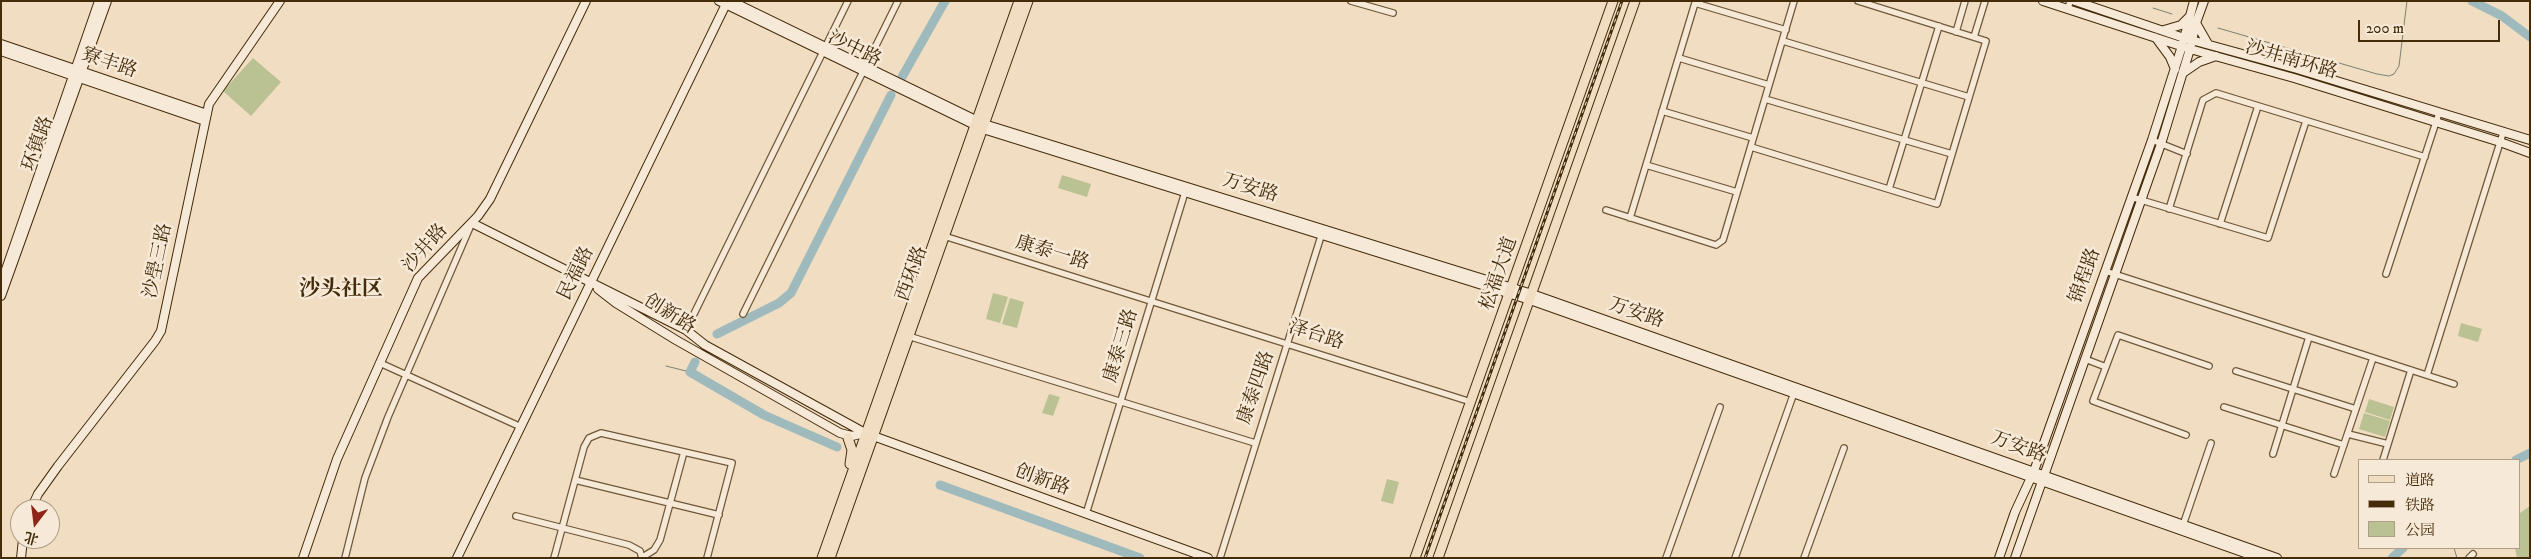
<!DOCTYPE html>
<meta charset="utf-8">
<style>
body{margin:0}
#map{position:relative;width:2531px;height:559px;overflow:hidden;background:#f1ddc2;font-family:"IM FELL DW Pica","Noto Serif SC",serif}
canvas{display:block}
.frame{position:absolute;inset:0;border:2px solid #442b09;pointer-events:none}
.legend{position:absolute;left:2358px;top:459px;width:162px;height:90px;box-sizing:border-box;background:#f6e9d7;border:1px solid #af9d85;margin:0;padding:6px 9px;list-style:none;font-size:15px;color:#442b09}
.legend li{display:flex;align-items:center;gap:10px;height:25px}
.legend b{width:25px;border:1px solid #af9d85}
.north{position:absolute;left:10px;top:499px;width:50px;height:50px;box-sizing:border-box;background:#f6e9d7;border:1px solid #af9d85;border-radius:50%;rotate:195deg;font-size:14px;font-weight:700;line-height:20px;text-align:center;color:#442b09}
.north::after{content:'';display:block;margin:auto;width:18px;height:22px;background:#8f2418;clip-path:polygon(50% 0,100% 100%,50% 72%,0 100%)}
.scale{position:absolute;left:2358px;top:20px;width:142px;height:22px;box-sizing:border-box;border:2px solid #442b09;border-top:0;padding-left:6px;font-size:15px;line-height:18px;white-space:nowrap;color:#442b09;-webkit-text-stroke:4px #f6e9d7;paint-order:stroke}
</style>
<div id="map">
<canvas width="2531" height="559"></canvas>
<div class="frame"></div>
<ul class="legend">
<li><b style="height:6px;background:#f1ddc2"></b>道路</li>
<li><b style="height:6px;background:#442b09"></b>铁路</li>
<li><b style="height:14px;background:#bac193"></b>公园</li>
</ul>
<div class="north">北</div>
<div class="scale">200 m</div>
</div>
<script>
const g = document.querySelector('canvas').getContext('2d');
g.lineJoin = 'round';
function paint(path, color) {
  g.fillStyle = color;
  g.fill(path, 'evenodd');
}
function shape(rows) {
  const path = new Path2D();
  for (const r of rows) {
    path.moveTo(r[0], r[1]);
    for (let i = 2; i < r.length; i += 2) path.lineTo(r[i], r[i + 1]);
  }
  return path;
}
function stroke(path, color, width, dash) {
  g.strokeStyle = color;
  g.lineWidth = width;
  g.lineCap = dash ? 'butt' : 'round';
  g.setLineDash(dash || []);
  g.stroke(path);
}
function label(font, color, halo, rows, align = 'center') {
  g.font = font + ' "IM FELL DW Pica","Noto Serif SC",serif';
  g.lineWidth = 5;
  g.setLineDash([]);
  g.textBaseline = 'middle';
  g.strokeStyle = halo;
  g.fillStyle = color;
  for (const [text, x, y, turn = 0] of rows) {
    g.save();
    g.translate(x, y);
    g.rotate((+turn || 0) * Math.PI / 180);
    g.textAlign = isNaN(turn) ? turn : align;
    if (halo) g.strokeText(text, 0, 0);
    g.fillText(text, 0, 0);
    g.restore();
  }
}
paint(shape([
 [253,58,281,82,251,116,223,91],
 [1062,175,1091,184,1087,197,1058,188],
 [993,293,1008,297,1000,323,986,319],
 [1010,298,1024,302,1017,328,1002,324],
 [2461,323,2482,329,2478,342,2458,336],
 [1049,394,1060,397,1053,416,1042,413],
 [2369,399,2394,407,2390,420,2365,412],
 [2364,413,2390,421,2385,437,2359,429],
 [1387,479,1399,482,1393,504,1381,501],
 [2530,506,2530,558,2517,558,2515,548,2520,548,2520,513]
]), '#bac193');
stroke(shape([
 [2153,8,2172,14],
 [2218,28,2377,74,2389,76,2394,74,2399,66,2407,1],
 [666,366,690,372],
 [2454,548,2457,558]
]), '#7a8174', 1);
stroke(shape([
 [2472,1,2502,16,2530,37],
 [902,77,945,1],
 [717,334,779,303,791,293,891,95],
 [695,362,690,372,764,415,837,447],
 [2516,460,2530,453],
 [940,485,1140,558],
 [2392,558,2403,548]
]), '#9ebabc', 9);
const street = shape([
 [1351,1,1393,13],
 [2068,9,2070,1],
 [1956,32,1965,1],
 [1974,37,1985,1],
 [1783,41,1969,97],
 [1679,58,1769,85],
 [1765,99,1952,154],
 [1662,111,1753,138],
 [2152,140,2187,154],
 [1751,147,1937,204,1986,41,1858,1],
 [1646,165,1737,192],
 [1889,189,1939,26],
 [2131,197,2268,238,2306,121],
 [2169,209,2203,100,2216,93,2425,157],
 [1606,210,1716,245,1723,240,1794,1],
 [1630,218,1695,3,1786,30],
 [2220,224,2258,106],
 [944,236,1471,402],
 [2105,271,2454,384],
 [2386,274,2439,113],
 [743,314,898,1],
 [686,330,848,1],
 [908,336,1255,443],
 [2085,359,2106,367],
 [380,363,521,427],
 [2236,371,2356,409],
 [2427,375,2503,133],
 [2224,407,2344,445],
 [2348,434,2388,444],
 [2186,435,2093,401,2118,335,2209,366],
 [2273,454,2309,337],
 [2383,460,2411,370],
 [2334,474,2373,358],
 [575,480,719,515],
 [1086,514,1186,189],
 [516,516,629,545,640,551,642,558],
 [2182,528,2211,443],
 [345,558,365,478,388,417,471,225],
 [554,558,584,447,589,438,601,433,732,463,707,558],
 [641,558,654,550,660,540,684,452],
 [1220,558,1322,233],
 [1666,558,1720,407],
 [1735,558,1795,390],
 [1804,558,1844,448],
 [2469,558,2473,554]
]);
const secondary = shape([
 [719,1,983,129,1530,300,2259,558],
 [731,1,984,124,1532,294,2277,558],
 [2043,1,2190,49,2294,78,2500,142,2530,153],
 [2075,1,2184,38,2297,69,2530,140],
 [2196,23,2208,44],
 [2164,30,2181,25,2189,17],
 [2156,38,2170,57,2175,69],
 [1,44,207,114],
 [1,51,205,121],
 [2183,73,2199,62,2216,56],
 [472,223,686,330,705,345,865,433,1208,558],
 [3,278,99,1],
 [598,289,616,303,676,340,840,433,852,436,865,433],
 [1,296,107,1],
 [31,509,38,494,58,466,155,341,161,331,209,104,280,1],
 [21,558,23,539],
 [303,558,337,459,418,278,478,216,490,199,586,1],
 [457,558,727,2],
 [1999,558,2015,512,2034,471,2152,140,2182,46,2194,1],
 [2015,558,2161,144,2190,49,2196,23,2204,1]
]);
const primary = shape([
 [848,438,852,450,850,464],
 [822,558,1019,1],
 [830,558,1028,1],
 [1415,558,1613,1],
 [1438,558,1635,1]
]);
stroke(street, '#6f5837', 8);
stroke(secondary, '#442b09', 10);
stroke(primary, '#442b09', 11);
stroke(street, '#f6e9d7', 5.5);
stroke(secondary, '#f6e9d7', 8);
stroke(primary, '#f1ddc2', 9);
const rail = shape([
 [1425,558,1622,1]
]);
stroke(rail, '#442b09', 3);
stroke(rail, '#f6e9d7', 1, [4]);
label('19px', '#442b09', '#f6e9d7', [
 ["沙中路",854,50,26],
 ["沙井南环路",2291,61,16],
 ["寮丰路",109,64,19],
 ["环镇路",39,144,-70],
 ["万安路",1250,189,17],
 ["沙井路",426,249,-49],
 ["康泰一路",1052,254,17],
 ["沙壆三路",159,261,-78],
 ["民福路",577,274,-64],
 ["西环路",913,274,-70],
 ["松福大道",1500,274,-71],
 ["锦程路",2086,276,-70],
 ["万安路",1636,314,19],
 ["创新路",669,315,32],
 ["泽台路",1316,336,18],
 ["康泰三路",1122,346,-73],
 ["康泰四路",1257,388,-71],
 ["万安路",2018,448,20],
 ["创新路",1042,481,20]
]);
label('bold 21px', '#442b09', '#f6e9d7', [
 ["沙头社区",341,291]
]);
</script>
